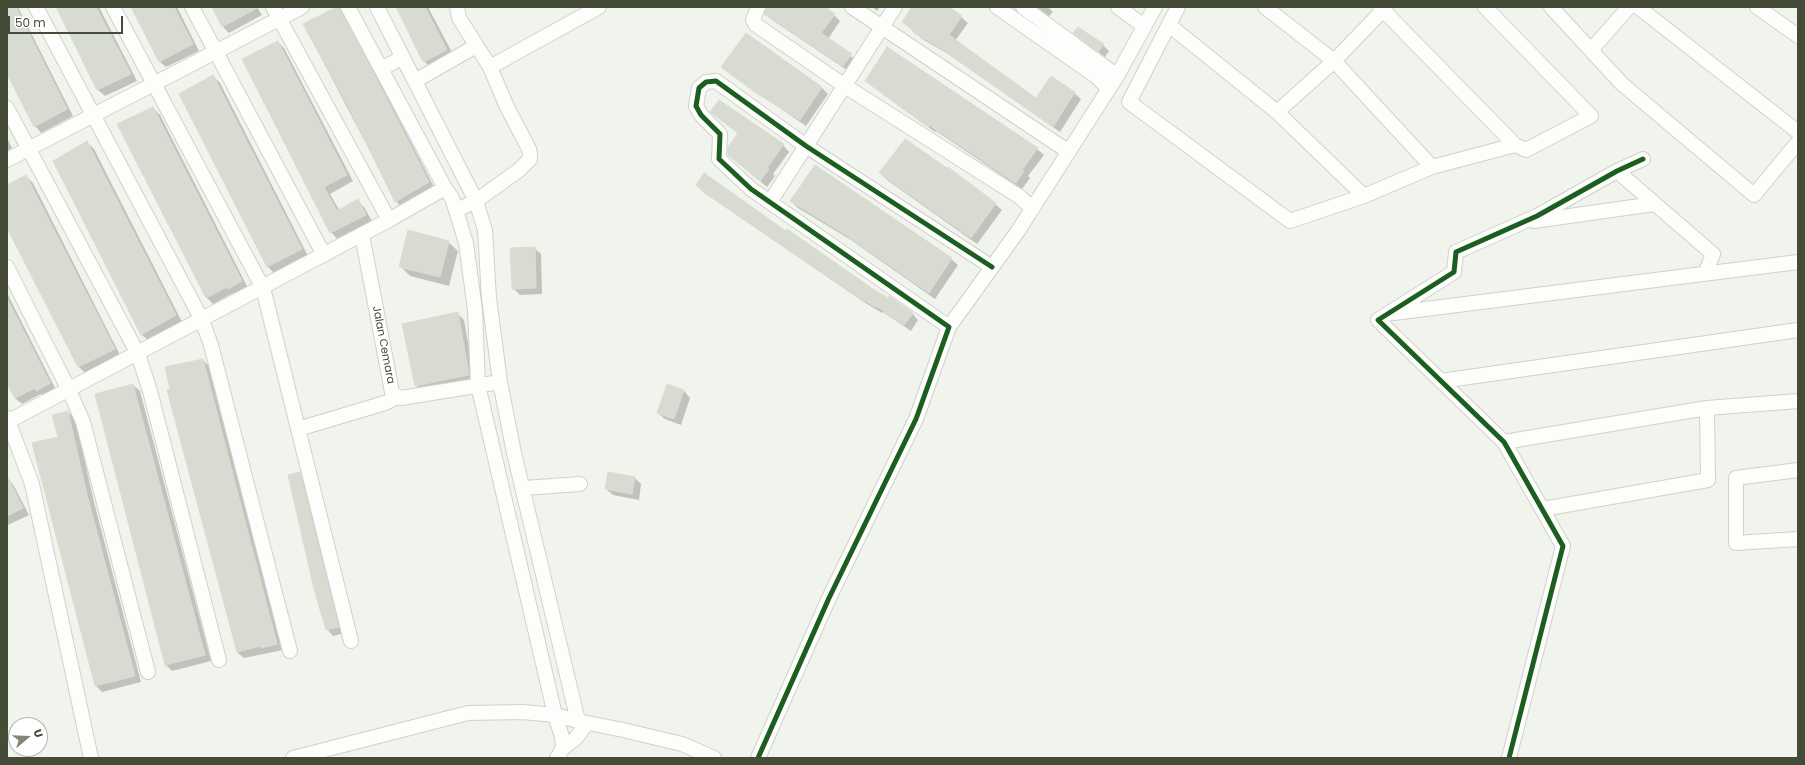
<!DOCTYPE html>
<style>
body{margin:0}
#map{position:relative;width:1805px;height:765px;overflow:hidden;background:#f1f4ed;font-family:Poppins,sans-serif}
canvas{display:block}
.frame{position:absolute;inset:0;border:8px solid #444c37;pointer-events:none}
.north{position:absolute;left:8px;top:717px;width:40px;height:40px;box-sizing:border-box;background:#fff;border:1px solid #b4b7af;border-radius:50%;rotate:71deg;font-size:11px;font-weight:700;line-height:16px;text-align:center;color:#444c37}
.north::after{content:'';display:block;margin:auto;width:14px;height:18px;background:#818777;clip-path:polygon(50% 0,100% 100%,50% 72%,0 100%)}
.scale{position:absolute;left:8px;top:16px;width:115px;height:18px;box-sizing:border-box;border:2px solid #444c37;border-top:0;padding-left:5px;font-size:12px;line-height:14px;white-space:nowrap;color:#444c37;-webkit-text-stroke:3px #fff;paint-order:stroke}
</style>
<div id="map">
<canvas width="1805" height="765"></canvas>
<div class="frame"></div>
<div class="north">U</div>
<div class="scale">50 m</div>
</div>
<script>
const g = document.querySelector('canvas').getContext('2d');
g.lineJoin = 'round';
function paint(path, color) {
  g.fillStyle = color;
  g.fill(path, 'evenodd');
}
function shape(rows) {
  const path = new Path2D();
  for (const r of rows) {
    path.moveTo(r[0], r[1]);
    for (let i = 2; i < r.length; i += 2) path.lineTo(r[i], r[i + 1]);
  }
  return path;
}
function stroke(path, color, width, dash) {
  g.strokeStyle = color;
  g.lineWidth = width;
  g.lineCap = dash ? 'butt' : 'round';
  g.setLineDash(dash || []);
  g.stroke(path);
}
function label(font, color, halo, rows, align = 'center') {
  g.font = font + ' Poppins,sans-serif';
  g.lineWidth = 3;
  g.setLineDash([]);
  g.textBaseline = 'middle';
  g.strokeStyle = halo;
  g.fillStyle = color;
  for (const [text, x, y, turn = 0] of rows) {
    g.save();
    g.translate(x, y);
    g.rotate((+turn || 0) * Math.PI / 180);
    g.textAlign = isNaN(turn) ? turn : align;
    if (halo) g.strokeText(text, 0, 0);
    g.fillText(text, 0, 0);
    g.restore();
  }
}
paint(shape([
 [7,7,18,7,73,116,41,133,35,126,7,72],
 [56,7,99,7,137,81,105,96,98,90],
 [132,7,177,7,199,51,166,67,159,61],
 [213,7,257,7,262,15,229,33,223,27],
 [339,7,346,13,347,18,435,189,402,208,396,201,304,25],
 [397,7,428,7,455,58,433,70,424,61],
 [768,7,823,7,834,15,840,21,828,39,857,61,850,72,772,20,765,14],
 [872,7,880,7,877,11],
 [913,7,946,7,961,17,968,23,955,41,1036,99,1074,93,1081,99,1060,132,948,54,922,39,903,22],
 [1036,7,1048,7,1053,12,1049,16],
 [1074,33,1103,45,1109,51,1105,57],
 [746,34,822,88,828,94,806,126,729,73,722,67],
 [278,42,284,48,353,181,330,194,339,210,358,201,364,207,372,221,337,239,331,232],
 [213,76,220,83,308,256,274,273,268,267,180,94],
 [866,81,1037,149,1044,155,1028,176,1030,178,1022,189,936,131,935,132],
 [153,108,160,115,248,288,235,295,233,293,213,304,206,297],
 [712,112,783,145,789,152,773,174,775,176,767,187,729,155,739,134],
 [7,138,12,148,7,151],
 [87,142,94,149,182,322,149,341,142,335,55,162],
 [880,173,995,204,1002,210,977,244,887,180],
 [26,176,33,183,120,355,85,373,79,367,7,225,7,186],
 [697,185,786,232,873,290,912,313,918,320,911,331,883,312,882,313,867,304,703,192],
 [791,201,951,259,958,265,935,299,851,240,798,208],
 [448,242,458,251,449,286,410,276,400,266],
 [534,248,541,254,542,294,520,295,513,288],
 [7,293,56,390,44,397,41,394,22,404,15,398,7,381],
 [458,314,464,320,475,381,423,392,416,385],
 [203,360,209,366,283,650,244,658,237,652,171,390],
 [133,385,140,391,211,661,172,671,165,664],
 [668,386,684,391,690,398,681,425,665,419,658,413],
 [68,412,75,418,94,502,141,682,102,692,96,686,59,437],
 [300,473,306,480,344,633,333,636,327,629],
 [7,477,14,486,29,515,8,525],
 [635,478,641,484,639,500,613,495,606,489]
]), '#0003');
const building = shape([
 [7,7,16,7,67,109,34,127,7,74,7,7],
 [56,7,96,7,131,74,97,90,56,7],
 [131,7,174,7,193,44,159,62,131,7],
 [212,7,259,7,222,27,212,7],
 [337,7,340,7,429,182,395,202,348,106,303,24,337,7],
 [396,7,425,7,447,50,423,62,396,7],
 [766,7,825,7,835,14,821,33,852,54,843,66,764,14,766,7],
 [912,7,949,7,962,16,949,35,1036,98,1051,76,1075,92,1053,127,940,48,914,33,915,31,902,22,912,7],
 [1078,27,1104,44,1098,52,1073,33,1078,27],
 [746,33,822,87,800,120,756,93,721,67,746,33],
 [278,41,347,175,324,187,337,211,358,199,366,215,330,233,242,59,278,41],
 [887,47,1038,148,1022,170,1024,171,1016,183,929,125,928,127,865,81,887,47],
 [213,75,302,249,267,267,179,94,213,75],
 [719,100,784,144,767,168,769,169,760,181,728,155,728,147,738,133,710,112,719,100],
 [153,107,242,281,228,289,227,287,206,298,117,124,153,107],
 [905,139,947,168,948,167,996,203,971,238,879,173,905,139],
 [87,141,176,315,141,335,53,161,87,141],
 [815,165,952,258,929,293,844,234,790,201,815,165],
 [704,173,786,231,787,229,873,289,888,298,889,296,913,313,904,325,876,306,875,307,860,298,708,195,696,185,704,173],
 [26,175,115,349,78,367,7,228,7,185,26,175],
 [408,230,449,241,440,277,399,267,408,230],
 [535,247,536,288,512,289,510,248,535,247],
 [7,298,50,383,36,391,35,388,15,398,7,384,7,298],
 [458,312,469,375,415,386,402,324,458,312],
 [203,359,277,644,261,648,261,646,237,652,167,390,170,389,165,367,203,359],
 [133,384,205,655,165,665,95,394,133,384],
 [667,384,684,390,674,419,657,413,667,384],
 [68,411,87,495,135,676,95,686,32,443,58,437,52,415,68,411],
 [300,472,339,627,326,630,314,589,288,475,300,472],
 [608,472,635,477,632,494,605,489,608,472],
 [7,476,23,508,7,516,7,476]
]);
paint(building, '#d7dbd2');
stroke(building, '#d9dcd3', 1);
const minor = shape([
 [36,7,202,320,211,345,290,651],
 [113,7,263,288,351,641],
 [192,7,324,255],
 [273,7,389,220],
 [348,7,445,188,452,198,459,220,466,243,475,310,478,385,555,715,562,737,563,748,557,758],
 [377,7,476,201,485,230,489,298,500,382,514,453,578,721],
 [457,7,459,18,490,67,507,107,529,149,530,154,530,159,519,170,476,201,457,210],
 [758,7,753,20,756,25,845,86,1020,197,1032,208],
 [852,7,1069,152],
 [997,7,1097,77,1109,89],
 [1023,7,1117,76],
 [1118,7,1144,26],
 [1178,7,1129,102,1290,221,1364,196,1432,167,1515,145,1526,150,1591,116,1485,7],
 [1265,7,1334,61,1432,167],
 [1380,7,1515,145],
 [1551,7,1622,84,1754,195,1798,142],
 [1638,7,1798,132],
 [1757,7,1798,36],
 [1169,25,1277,112,1364,196],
 [1591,50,1629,7],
 [490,67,599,7],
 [381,69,403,57],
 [415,81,476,46],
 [7,108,138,354,150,391,219,660],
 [1277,112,1334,61,1386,7],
 [7,160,302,7],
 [1617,171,1713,254,1705,274],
 [770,202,895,7],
 [1534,221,1654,204],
 [362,235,392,392,394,395,401,398,500,382],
 [7,267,69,390,83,422,148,672],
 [1394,313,1798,262],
 [949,327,1018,231,1117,76,1155,7],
 [1441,381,1798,330],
 [7,418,32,484,91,758],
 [7,422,389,220,445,188],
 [298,429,385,403,397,397],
 [1504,442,1707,408],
 [1798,470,1736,478,1736,543,1798,539],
 [524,488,580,484],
 [1543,509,1708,480,1707,408,1798,401],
 [563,748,576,738,587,723],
 [293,758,468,713,522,712,555,715,578,721,623,730,682,744,714,758],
 [758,758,829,598,916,419,949,327,751,189,719,159,720,134,701,115,696,106,699,88,706,82,716,81,806,146,992,267],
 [1509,758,1563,546,1504,442,1378,320,1454,272,1456,252,1537,216,1617,171,1643,159]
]);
stroke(minor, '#cfd2ca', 16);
stroke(minor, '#fdfdfc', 14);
stroke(shape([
 [758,758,829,598,916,419,949,327,751,189,719,159,720,134,701,115,696,106,699,88,706,82,716,81,806,146,992,267],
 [1509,758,1563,546,1504,442,1378,320,1454,272,1456,252,1537,216,1617,171,1643,159]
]), '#1b5e20', 5);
label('11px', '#444c37', '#fff', [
 ["Jalan Cemara",383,345,79]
]);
</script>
